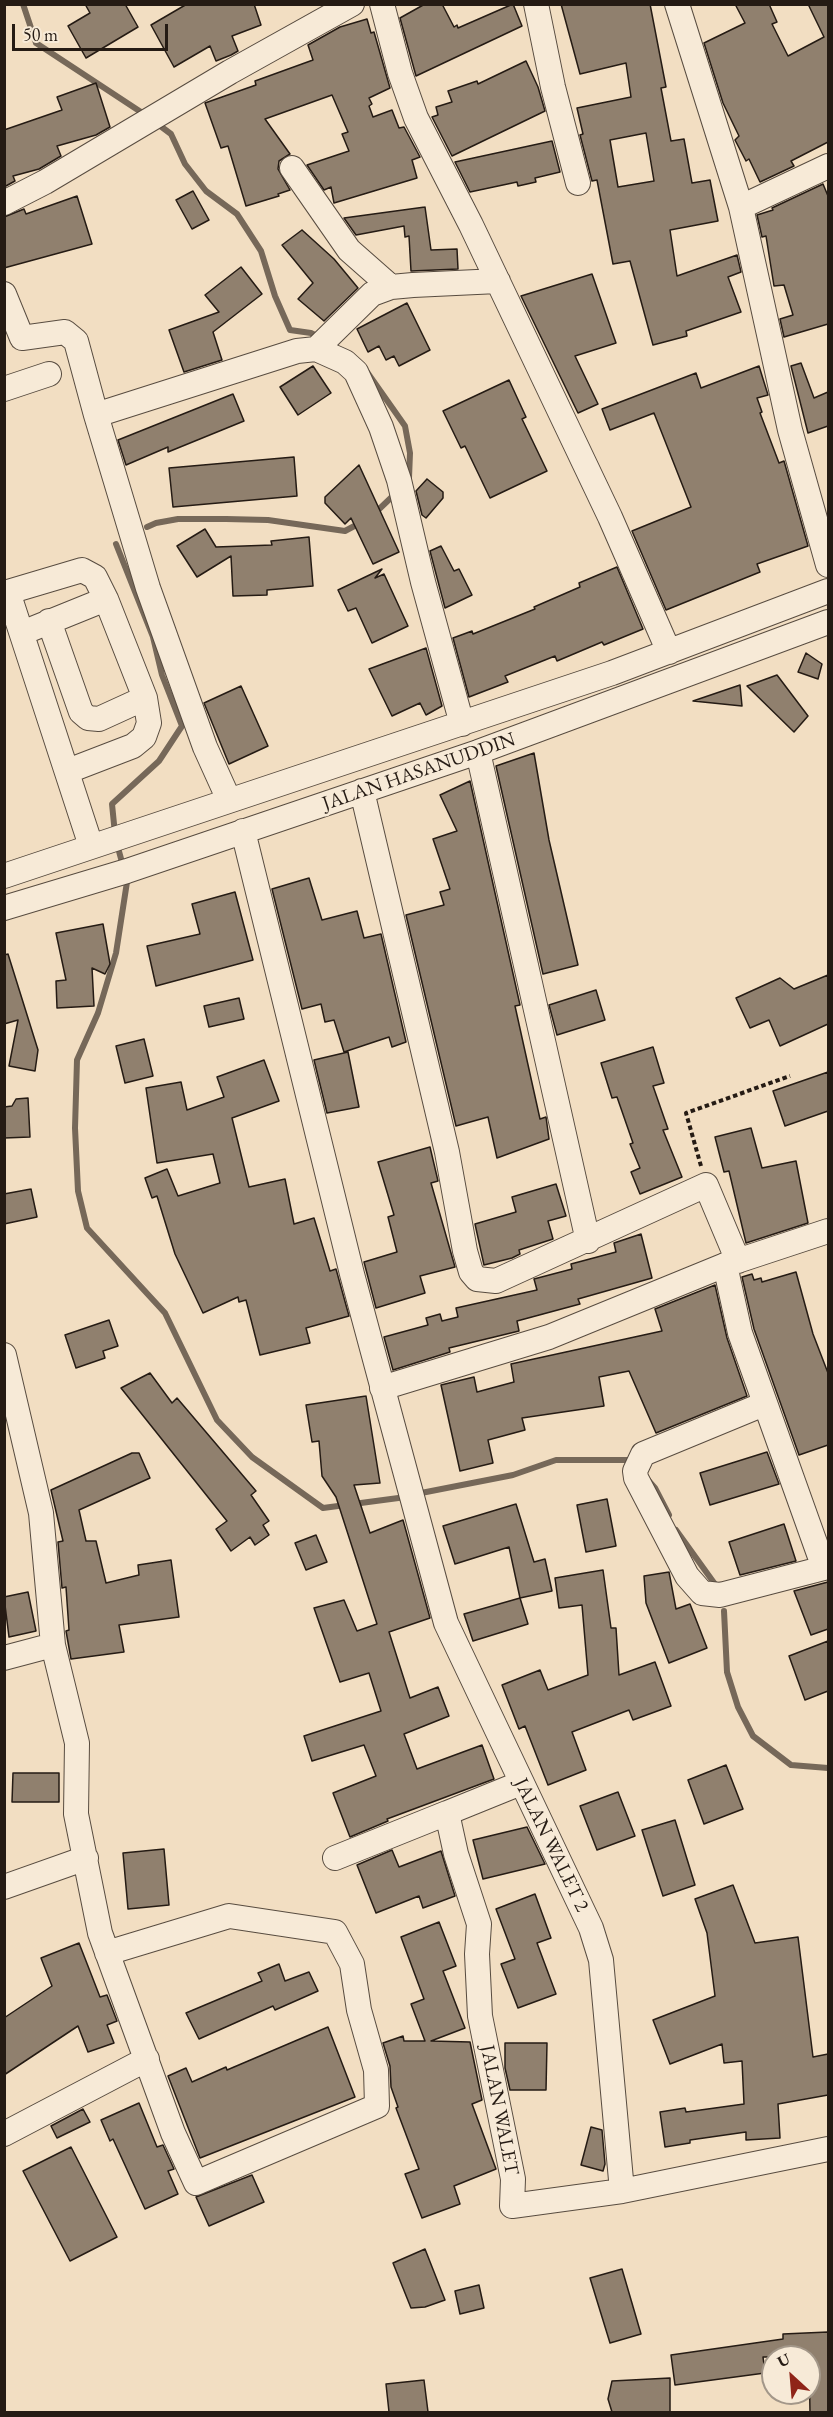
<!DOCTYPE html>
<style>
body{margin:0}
#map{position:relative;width:833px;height:2417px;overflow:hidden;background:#f2dec2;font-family:"EB Garamond",serif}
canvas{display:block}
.frame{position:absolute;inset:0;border:6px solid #251b14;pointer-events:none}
.north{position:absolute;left:761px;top:2345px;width:60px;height:60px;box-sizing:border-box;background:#f7ead7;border:2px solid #a39789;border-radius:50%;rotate:334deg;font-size:16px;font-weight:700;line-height:24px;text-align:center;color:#251b14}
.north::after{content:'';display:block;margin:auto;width:21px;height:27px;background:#8f2418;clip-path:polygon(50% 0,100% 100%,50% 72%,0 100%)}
.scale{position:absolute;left:12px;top:24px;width:156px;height:27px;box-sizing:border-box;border:3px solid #251b14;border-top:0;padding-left:8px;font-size:18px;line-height:21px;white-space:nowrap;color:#251b14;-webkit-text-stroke:4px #f7ead7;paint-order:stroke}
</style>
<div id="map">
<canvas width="833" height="2417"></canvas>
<div class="frame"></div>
<div class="north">U</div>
<div class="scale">50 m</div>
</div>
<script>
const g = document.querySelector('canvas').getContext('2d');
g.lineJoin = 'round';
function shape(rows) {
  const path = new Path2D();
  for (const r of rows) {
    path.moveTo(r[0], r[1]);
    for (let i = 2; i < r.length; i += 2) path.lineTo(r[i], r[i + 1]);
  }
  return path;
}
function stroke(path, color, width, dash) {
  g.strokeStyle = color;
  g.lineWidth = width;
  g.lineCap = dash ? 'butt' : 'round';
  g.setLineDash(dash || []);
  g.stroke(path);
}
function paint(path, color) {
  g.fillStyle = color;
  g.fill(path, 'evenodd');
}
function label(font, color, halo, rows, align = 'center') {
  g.font = font + ' "EB Garamond",serif';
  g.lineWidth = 5;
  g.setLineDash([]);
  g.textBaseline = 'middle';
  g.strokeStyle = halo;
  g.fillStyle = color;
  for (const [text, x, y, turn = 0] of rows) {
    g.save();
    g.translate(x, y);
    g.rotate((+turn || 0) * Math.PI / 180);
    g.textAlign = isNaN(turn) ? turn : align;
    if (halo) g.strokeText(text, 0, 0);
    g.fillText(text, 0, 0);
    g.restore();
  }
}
stroke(shape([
 [23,4,36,43,147,116],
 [155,122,171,134,185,164,206,191,237,214,261,251,275,296,290,330,311,333,321,338],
 [367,372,405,426,410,453,409,478],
 [374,514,397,492],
 [147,527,156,523,178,519,226,519,268,520,345,531,360,523],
 [115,834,112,804,159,761,182,726,162,675,153,637,116,544],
 [117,844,123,866],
 [125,876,127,882,116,953,98,1013,77,1060,75,1128,78,1191,87,1228,165,1313,217,1420,252,1457,323,1508,406,1497],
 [648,1480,655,1488,669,1515],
 [416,1494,513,1475,556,1460,631,1460,633,1463],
 [676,1530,717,1587],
 [724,1611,727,1672,738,1707,753,1736,791,1765,828,1768]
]), '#766859', 6);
const building = shape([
 [85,4,125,4,138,27,86,58,68,26,90,13,85,4],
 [187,4,254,4,261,25,232,36,238,51,231,55,216,61,210,46,174,67,151,25,187,4],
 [425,4,442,4,454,27,457,25,458,28,513,4,522,26,416,76,400,18,425,4],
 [561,4,650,4,666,87,661,88,671,141,684,139,692,183,710,180,718,221,670,230,677,276,737,255,741,272,728,277,741,312,686,331,687,336,653,345,630,261,613,264,597,180,592,181,580,135,583,134,577,108,631,97,626,63,580,74,561,4],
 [646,133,654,181,618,187,610,140,646,133],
 [735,4,769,4,777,22,772,24,788,56,824,37,808,4,828,4,828,142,791,161,794,166,760,182,749,159,746,161,735,140,739,136,723,103,704,43,745,23,735,4],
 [367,19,371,33,374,32,390,88,369,98,372,104,369,106,373,117,392,110,399,128,404,127,420,157,412,160,417,178,334,203,331,187,324,190,307,165,349,151,342,134,348,132,332,95,265,119,290,154,279,161,278,169,290,190,278,194,279,196,246,206,228,146,221,148,205,103,256,85,255,81,313,60,308,45,340,27,367,19],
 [526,61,538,87,545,111,452,156,432,117,438,115,436,107,452,102,448,91,477,81,478,84,526,61],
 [96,83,110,127,96,135,57,146,61,156,39,169,13,176,15,181,4,187,4,130,62,110,57,97,96,83],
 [552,141,560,172,535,178,536,182,518,186,517,182,470,192,455,162,552,141],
 [823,184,828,196,828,324,784,337,780,319,793,315,784,285,774,286,766,236,762,237,757,215,773,210,772,208,823,184],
 [193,191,209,220,192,229,176,200,193,191],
 [77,196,92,244,4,268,4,217,24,209,26,214,77,196],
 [425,207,431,250,457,249,458,269,411,271,409,236,405,237,404,226,356,235,344,218,425,207],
 [302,230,334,259,358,288,324,321,298,299,313,283,282,245,302,230],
 [241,267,262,294,213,332,222,360,184,372,169,330,219,312,205,295,241,267],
 [592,274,616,343,575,356,598,404,578,413,521,296,592,274],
 [407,303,430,350,399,366,394,356,386,360,379,346,368,352,357,329,407,303],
 [801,363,814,398,828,392,828,426,808,433,791,366,801,363],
 [313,366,331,393,298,415,280,387,313,366],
 [759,366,768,395,757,398,762,412,760,413,779,463,784,461,808,546,757,564,760,572,666,610,632,531,691,507,654,413,610,430,602,409,696,373,701,388,759,366],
 [509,380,526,417,522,419,547,471,490,498,465,446,461,448,443,411,509,380],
 [233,394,244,421,168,452,168,447,126,465,118,440,233,394],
 [294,457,297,496,173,507,169,468,294,457],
 [359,465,399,552,373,564,351,518,345,524,325,503,325,497,359,465],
 [427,479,443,492,443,498,426,518,422,515,416,491,427,479],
 [205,529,216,547,272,545,271,541,309,537,313,586,267,590,267,595,233,596,231,556,197,577,177,546,205,529],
 [441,546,454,571,459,569,472,595,445,608,430,551,441,546],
 [617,567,643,629,604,645,602,642,557,661,555,656,505,676,508,682,469,697,453,638,472,631,473,634,535,609,534,607,580,587,579,583,617,567],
 [382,569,375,578,384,574,408,626,372,643,356,608,348,611,338,590,382,569],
 [426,648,442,706,426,715,420,703,392,716,369,669,426,648],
 [806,653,822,664,818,679,798,672,806,653],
 [777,675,808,716,794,732,747,686,777,675],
 [740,685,742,706,693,701,740,685],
 [241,686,268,746,229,764,204,703,241,686],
 [534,753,549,840,578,965,543,974,496,766,534,753],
 [470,781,520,1005,515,1006,540,1119,546,1117,549,1139,497,1158,488,1117,456,1126,406,915,444,905,440,892,450,889,433,839,457,831,440,795,470,781],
 [309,878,322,920,357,911,364,938,381,934,406,1042,392,1047,389,1037,344,1052,334,1020,325,1022,321,1004,302,1009,272,889,309,878],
 [235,892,253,960,156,986,147,946,200,934,192,904,235,892],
 [103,924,110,964,105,974,92,968,94,1006,57,1008,56,981,66,980,56,933,103,924],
 [8,954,38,1050,35,1071,9,1066,18,1020,4,1024,4,955,8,954],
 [828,975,828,1024,780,1046,769,1020,750,1028,736,998,780,978,794,989,828,975],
 [596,990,605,1020,557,1035,549,1005,596,990],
 [239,998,244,1019,209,1027,204,1006,239,998],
 [144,1039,153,1076,125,1083,116,1046,144,1039],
 [653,1047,664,1083,653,1086,668,1129,663,1130,682,1177,640,1194,631,1172,640,1168,630,1144,633,1143,617,1097,612,1098,601,1063,653,1047],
 [348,1052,359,1107,327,1113,314,1060,348,1052],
 [264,1060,279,1101,232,1118,249,1187,285,1179,294,1224,314,1218,330,1271,336,1269,349,1316,306,1328,310,1343,260,1355,246,1300,239,1302,238,1297,203,1313,175,1254,157,1196,152,1198,145,1178,167,1169,178,1196,220,1183,213,1154,157,1163,146,1088,181,1082,187,1110,224,1097,217,1077,264,1060],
 [828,1072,828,1111,785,1126,773,1091,828,1072],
 [28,1098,30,1137,4,1138,4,1107,12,1106,16,1099,28,1098],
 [751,1128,762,1168,796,1161,808,1223,746,1243,729,1171,724,1172,715,1137,751,1128],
 [430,1147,438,1181,431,1183,455,1267,420,1276,425,1293,376,1308,364,1262,397,1252,388,1217,394,1215,378,1162,430,1147],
 [556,1184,566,1216,548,1221,553,1239,519,1250,520,1254,512,1258,484,1265,475,1224,516,1212,512,1197,556,1184],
 [31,1189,37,1217,4,1224,4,1194,31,1189],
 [641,1234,652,1278,578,1299,580,1304,517,1321,519,1331,449,1348,450,1352,393,1370,384,1337,428,1325,426,1318,440,1314,442,1321,458,1317,456,1308,537,1290,534,1279,572,1269,571,1264,616,1252,614,1243,641,1234],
 [796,1272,813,1334,828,1373,828,1445,799,1455,754,1329,742,1277,752,1274,754,1280,761,1278,762,1282,796,1272],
 [715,1285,727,1338,747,1396,656,1433,629,1371,599,1377,604,1406,522,1418,525,1430,488,1440,493,1463,460,1471,441,1385,474,1377,477,1392,514,1382,511,1364,662,1331,655,1309,715,1285],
 [109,1320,118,1346,103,1351,105,1358,76,1368,65,1335,109,1320],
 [150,1373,172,1403,177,1398,256,1491,251,1495,269,1521,263,1525,269,1535,255,1545,250,1537,231,1551,216,1529,227,1521,121,1388,150,1373],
 [366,1396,380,1483,354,1485,370,1533,403,1520,430,1618,389,1632,410,1698,438,1687,449,1716,404,1734,417,1769,482,1745,494,1779,387,1819,388,1821,350,1837,333,1793,376,1776,364,1745,312,1761,304,1736,381,1711,369,1673,340,1682,314,1608,344,1600,357,1631,377,1624,336,1497,322,1476,319,1441,312,1442,306,1405,366,1396],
 [767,1452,779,1484,710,1505,700,1473,767,1452],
 [132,1453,139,1453,150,1478,79,1510,86,1541,96,1541,106,1583,139,1575,138,1565,171,1560,179,1617,119,1625,124,1652,71,1659,66,1631,69,1630,66,1587,62,1588,58,1542,63,1541,51,1490,132,1453],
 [607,1499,616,1546,586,1552,577,1505,607,1499],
 [516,1504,534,1562,545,1559,552,1591,520,1598,509,1547,455,1564,443,1526,516,1504],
 [784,1524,796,1561,740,1575,729,1542,784,1524],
 [316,1535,327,1562,306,1570,295,1543,316,1535],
 [603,1570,611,1628,616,1628,619,1675,655,1662,671,1706,633,1720,629,1710,572,1732,586,1770,548,1785,525,1726,519,1729,502,1685,540,1670,548,1690,588,1675,582,1605,559,1608,555,1578,603,1570],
 [669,1572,676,1609,690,1604,707,1648,669,1663,646,1603,644,1576,669,1572],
 [828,1582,828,1629,811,1635,794,1591,828,1582],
 [28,1592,36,1631,9,1637,4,1597,28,1592],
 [520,1598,528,1624,473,1641,464,1614,520,1598],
 [828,1641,828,1691,805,1700,789,1656,828,1641],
 [726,1765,743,1809,704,1824,688,1780,726,1765],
 [13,1773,59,1773,59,1802,12,1802,13,1773],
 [618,1792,635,1836,597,1850,580,1806,618,1792],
 [675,1820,695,1885,663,1896,642,1830,675,1820],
 [527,1827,545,1864,483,1879,473,1840,527,1827],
 [164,1849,169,1905,128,1909,123,1853,164,1849],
 [392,1850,399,1867,441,1851,455,1896,423,1908,419,1896,376,1913,357,1865,392,1850],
 [733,1885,755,1943,798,1937,813,2057,828,2054,828,2095,778,2104,780,2138,746,2140,746,2132,690,2140,690,2143,665,2147,660,2112,685,2108,686,2112,744,2104,742,2061,724,2063,722,2044,670,2064,653,2020,715,1996,707,1933,695,1899,733,1885],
 [535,1894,551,1938,537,1943,556,1994,518,2008,501,1964,515,1959,496,1909,535,1894],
 [439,1922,456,1966,443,1971,465,2028,431,2041,470,2042,482,2100,472,2104,496,2169,454,2186,460,2204,422,2218,405,2174,419,2169,396,2108,398,2107,391,2087,390,2066,383,2043,403,2036,404,2041,425,2041,411,2004,424,1999,401,1937,439,1922],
 [79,1943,100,1997,107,1995,117,2021,107,2025,114,2043,88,2052,78,2026,4,2075,4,2018,52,1986,41,1958,79,1943],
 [279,1964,285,1981,309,1972,318,1991,275,2010,273,2006,199,2039,186,2013,262,1981,258,1973,279,1964],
 [328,2027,355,2097,200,2158,168,2076,186,2068,192,2082,226,2067,227,2070,328,2027],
 [505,2043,547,2043,546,2090,510,2090,505,2068,505,2043],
 [139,2103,157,2147,163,2145,174,2169,168,2171,178,2194,145,2209,113,2139,110,2141,101,2120,139,2103],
 [83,2109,90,2122,57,2138,51,2126,83,2109],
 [591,2127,602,2130,605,2164,603,2171,581,2165,591,2127],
 [71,2147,117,2237,70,2261,23,2171,71,2147],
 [252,2175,264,2202,209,2226,196,2197,252,2175],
 [425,2249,445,2300,425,2307,411,2308,393,2263,425,2249],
 [622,2269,641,2334,610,2343,590,2278,622,2269],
 [479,2285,484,2308,460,2314,455,2291,479,2285],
 [828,2332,828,2412,810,2412,809,2357,763,2357,765,2373,675,2385,671,2355,783,2339,783,2334,828,2332],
 [670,2378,670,2412,612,2412,608,2399,612,2381,670,2378],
 [424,2380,428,2412,389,2412,386,2384,424,2380]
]);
paint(building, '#90806e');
stroke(building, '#251b14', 1.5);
const minor = shape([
 [382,4,400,73,416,118,471,225,610,517,669,652],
 [536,4,553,87,578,183],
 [677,4,741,207,790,430,828,565],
 [292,168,349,250,391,287],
 [4,203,45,182,230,72,352,4],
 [741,207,828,166],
 [4,294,22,338,65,332,76,341,96,415,297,351,316,349,345,362,356,372,381,427,399,480,423,582,462,724],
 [316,349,372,294,391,287,413,285,498,281],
 [4,389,49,374],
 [96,415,148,588,205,747,229,800],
 [8,592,82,570,95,577,106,599],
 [4,593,8,592,91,846],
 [49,621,81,712,88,718,99,719,145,698],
 [22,633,106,599,145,698,149,723,144,737,133,746,68,771],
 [478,752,588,1241],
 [362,791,447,1152,465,1251,471,1272,477,1279,496,1281,706,1185,738,1261],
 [243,831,352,1274,446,1623,591,1928,601,1960,622,2191],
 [4,876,612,673,828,591],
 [4,908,127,871,478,752,828,622],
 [725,1265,740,1333,824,1568],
 [4,1355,41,1513,53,1645,77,1743,76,1814,100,1933,173,2133,196,2183,377,2106,376,2070,359,2010,352,1964,335,1932,229,1916,107,1953],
 [382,1388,549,1337,725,1265,828,1231],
 [764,1404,643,1454,635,1471,636,1478,687,1576,702,1593,720,1595,828,1567],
 [4,1658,53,1645],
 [521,1783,447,1813,456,1854,479,1924,477,1954,480,2016,513,2179,512,2206,622,2191,828,2149],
 [335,1858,447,1813],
 [4,1887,86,1858],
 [4,2134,147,2059]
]);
stroke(minor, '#584c40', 26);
stroke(shape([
 [701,1166,686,1113,790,1076]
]), '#251b14', 4, [4.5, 3]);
stroke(minor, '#f7ead7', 24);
label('20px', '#251b14', '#f7ead7', [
 ["JALAN HASANUDDIN",419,772,-19],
 ["JALAN WALET 2",551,1845,64],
 ["JALAN WALET",499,2110,79]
]);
</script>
